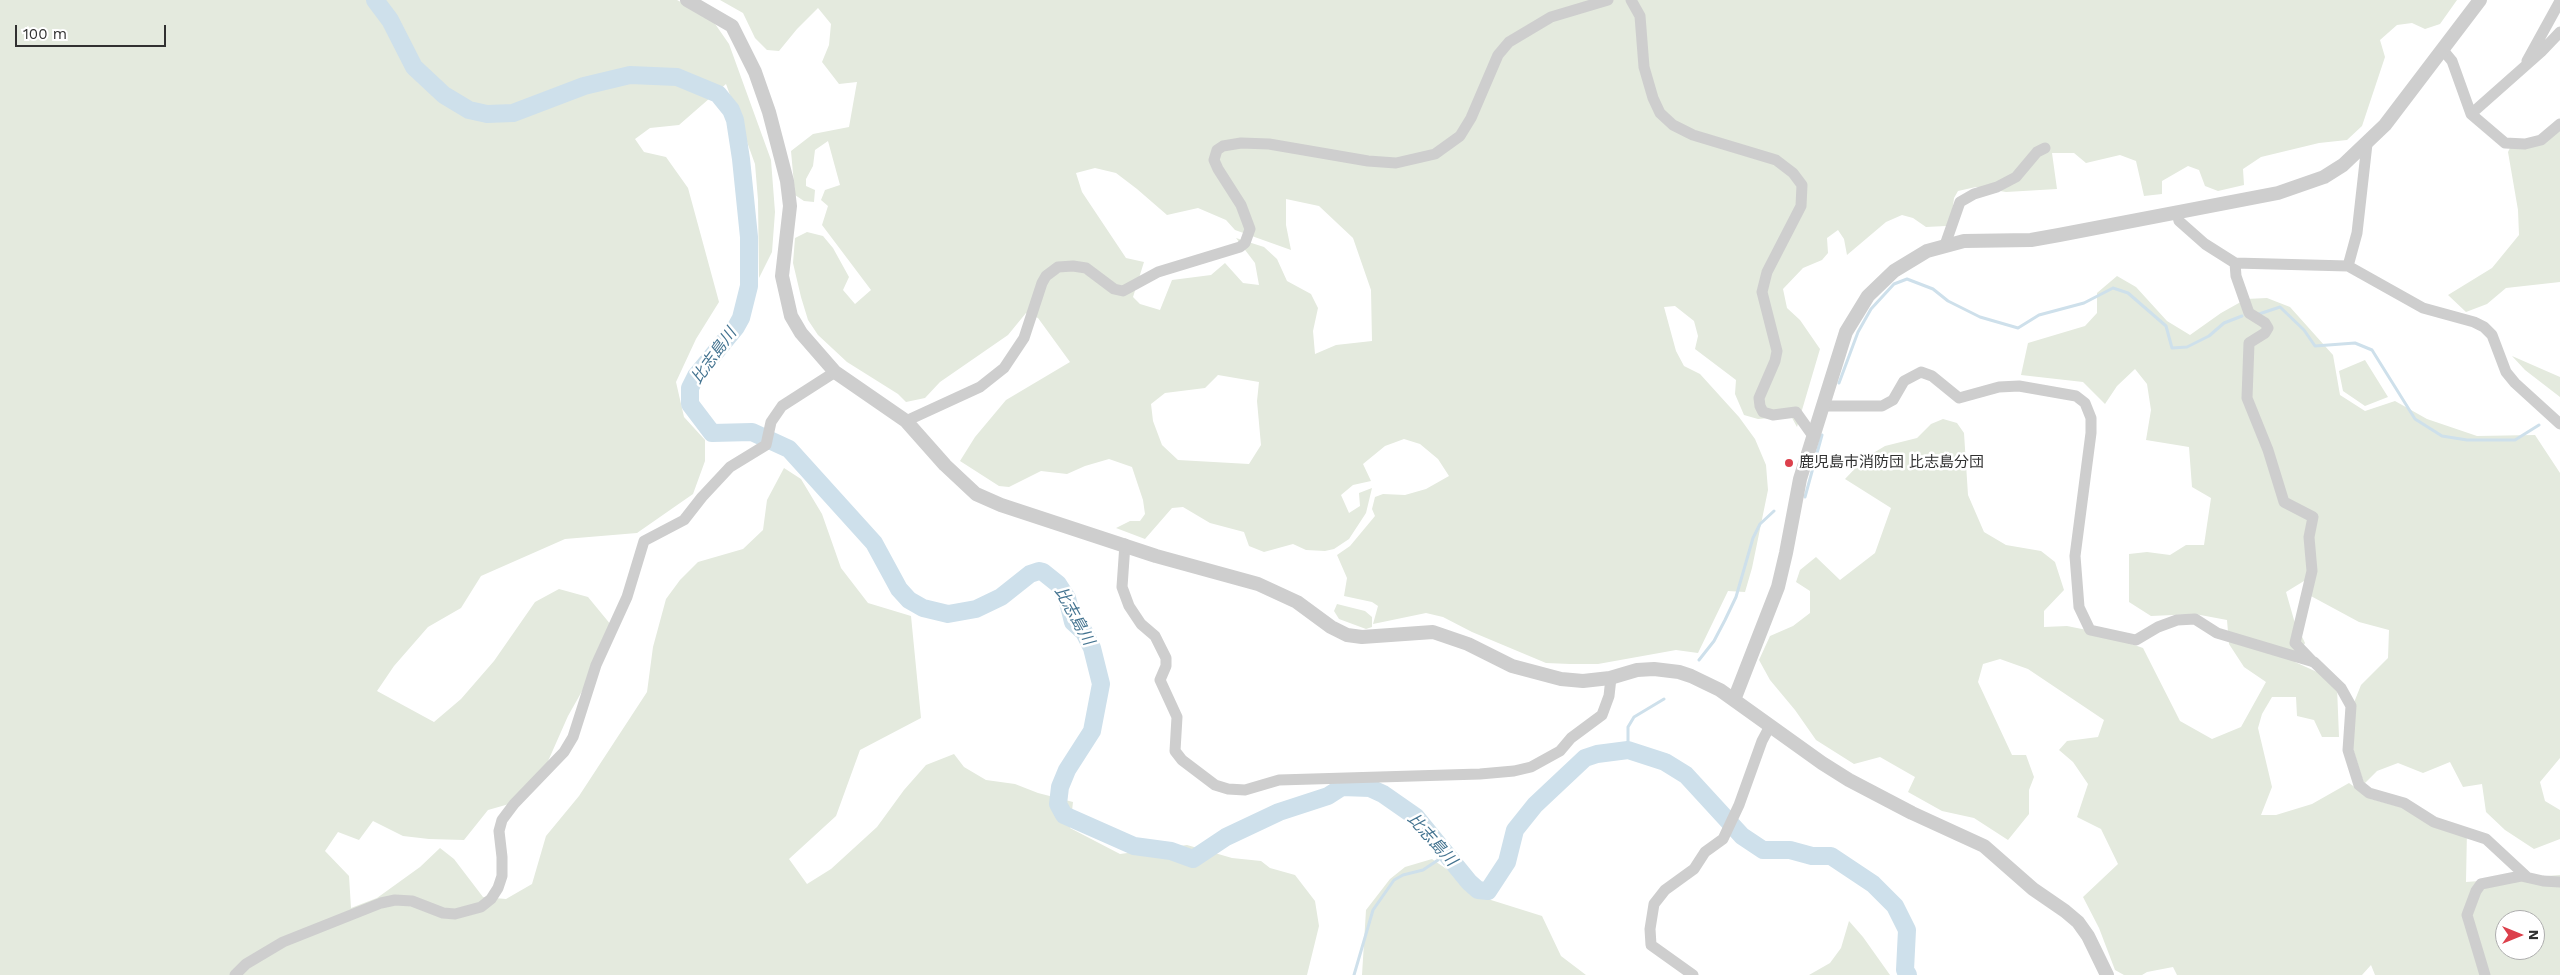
<!DOCTYPE html>
<meta charset="utf-8">
<style>
body{margin:0}
#map{position:relative;width:2560px;height:975px;overflow:hidden;background:#fff;font-family:"Work Sans",sans-serif}
canvas{display:block}
.north{position:absolute;left:2495px;top:910px;width:50px;height:50px;box-sizing:border-box;background:#fff;border:1px solid #adadad;border-radius:50%;rotate:90deg;font-size:14px;font-weight:700;line-height:20px;text-align:center;color:#313131}
.north::after{content:'';display:block;margin:auto;width:18px;height:22px;background:#dc404c;clip-path:polygon(50% 0,100% 100%,50% 72%,0 100%)}
.scale{position:absolute;left:15px;top:25px;width:151px;height:22px;box-sizing:border-box;border:2px solid #313131;border-top:0;padding-left:6px;font-size:15px;line-height:18px;white-space:nowrap;color:#313131;-webkit-text-stroke:4px #fff;paint-order:stroke}
</style>
<div id="map">
<canvas width="2560" height="975"></canvas>
<div class="north">N</div>
<div class="scale">100 m</div>
</div>
<script>
const g = document.querySelector('canvas').getContext('2d');
g.lineJoin = 'round';
function paint(path, color) {
  g.fillStyle = color;
  g.fill(path, 'evenodd');
}
function shape(rows) {
  const path = new Path2D();
  for (const r of rows) {
    path.moveTo(r[0], r[1]);
    for (let i = 2; i < r.length; i += 2) path.lineTo(r[i], r[i + 1]);
  }
  return path;
}
function stroke(path, color, width, dash) {
  g.strokeStyle = color;
  g.lineWidth = width;
  g.lineCap = dash ? 'butt' : 'round';
  g.setLineDash(dash || []);
  g.stroke(path);
}
function label(font, color, halo, rows, align = 'center') {
  g.font = font + ' "Work Sans","Noto Sans JP",sans-serif';
  g.lineWidth = 5;
  g.setLineDash([]);
  g.textBaseline = 'middle';
  g.strokeStyle = halo;
  g.fillStyle = color;
  for (const [text, x, y, turn = 0] of rows) {
    g.save();
    g.translate(x, y);
    g.rotate((+turn || 0) * Math.PI / 180);
    g.textAlign = isNaN(turn) ? turn : align;
    if (halo) g.strokeText(text, 0, 0);
    g.fillText(text, 0, 0);
    g.restore();
  }
}
paint(shape([
 [0,0,677,0,711,18,729,44,771,160,775,212,772,252,759,278,758,200,755,164,726,84,679,125,650,128,635,139,644,152,666,157,688,188,719,302,696,339,676,382,684,417,705,440,705,461,693,494,637,533,565,539,481,576,461,608,428,627,394,666,377,691,434,722,461,699,494,661,535,602,559,589,588,597,616,631,568,716,545,768,509,804,488,810,464,840,429,839,403,836,373,821,359,840,338,832,325,851,349,876,351,908,377,898,420,867,440,848,454,859,483,897,506,899,532,884,546,836,579,796,647,692,653,647,666,599,680,580,698,562,743,549,763,530,767,500,784,468,801,479,822,514,841,568,868,603,911,616,921,718,860,750,836,816,789,859,807,884,831,869,877,827,904,790,926,765,954,754,964,767,986,780,1015,784,1038,793,1073,802,1070,828,1120,854,1187,845,1232,858,1261,861,1270,868,1295,875,1315,901,1319,926,1307,975,0,975],
 [720,0,2457,0,2440,24,2425,29,2412,23,2397,25,2380,40,2385,57,2362,126,2347,140,2319,143,2261,157,2243,169,2244,185,2218,191,2205,186,2199,170,2188,166,2162,181,2162,194,2144,196,2136,161,2120,155,2086,163,2074,153,2052,153,2057,189,2006,192,1976,187,1958,191,1954,198,1951,222,1946,226,1926,227,1913,218,1902,215,1886,222,1847,255,1844,239,1838,230,1827,238,1828,253,1822,260,1803,268,1783,289,1787,308,1800,320,1820,349,1797,427,1791,416,1758,419,1744,415,1735,394,1736,380,1695,349,1698,336,1694,321,1675,306,1664,307,1676,351,1684,366,1700,374,1739,417,1755,439,1766,465,1768,490,1752,568,1745,592,1728,591,1698,653,1676,650,1598,664,1570,664,1546,663,1472,632,1443,617,1426,613,1373,624,1378,606,1372,602,1344,596,1347,578,1337,555,1350,546,1375,516,1372,509,1375,497,1383,494,1405,495,1426,489,1449,476,1438,459,1420,444,1404,439,1385,446,1363,464,1371,481,1353,485,1341,495,1349,513,1360,506,1359,493,1372,488,1366,513,1349,539,1334,549,1325,551,1306,550,1293,544,1264,552,1249,546,1244,532,1210,523,1183,507,1172,508,1145,539,1116,528,1130,521,1140,521,1145,514,1143,500,1132,467,1109,459,1085,466,1067,474,1041,471,1009,487,999,486,960,461,975,437,1006,400,1070,362,1038,318,1026,313,1008,335,940,382,925,398,906,402,898,394,847,362,818,335,808,320,801,297,793,263,795,238,807,232,823,236,833,248,849,277,843,290,855,304,871,290,822,225,828,206,821,200,825,190,840,185,828,141,815,150,813,166,806,179,806,186,815,190,814,202,804,201,795,195,791,151,813,134,849,127,857,82,839,84,822,62,829,45,831,24,818,8,797,29,779,51,767,50,755,38,743,13],
 [1095,168,1116,173,1137,189,1167,215,1198,208,1226,220,1235,230,1291,250,1286,225,1286,199,1319,206,1353,238,1371,290,1372,341,1336,345,1315,354,1313,331,1318,308,1311,294,1287,281,1277,259,1264,247,1236,238,1255,263,1259,285,1243,283,1225,263,1211,275,1172,280,1160,310,1140,304,1133,297,1144,262,1126,258,1082,192,1076,173],
 [1218,375,1259,382,1257,401,1261,445,1249,464,1178,460,1162,445,1153,421,1151,404,1165,393,1205,388],
 [2560,131,2560,282,2506,288,2487,304,2466,312,2448,295,2492,268,2519,235,2518,210,2508,152,2512,144],
 [2117,276,2136,287,2167,321,2190,335,2221,313,2246,299,2267,298,2290,307,2333,355,2340,395,2365,411,2395,401,2427,419,2477,436,2535,435,2560,473,2560,758,2540,782,2545,801,2560,810,2560,839,2534,849,2505,830,2486,812,2482,784,2463,787,2450,762,2423,773,2398,763,2377,771,2364,784,2351,742,2351,710,2361,685,2388,658,2389,630,2359,622,2309,595,2304,581,2286,592,2294,620,2305,643,2295,662,2317,672,2337,687,2339,737,2322,737,2314,720,2297,716,2296,697,2272,697,2262,714,2258,728,2272,787,2261,815,2276,815,2312,804,2349,783,2371,799,2425,814,2467,829,2466,882,2560,875,2560,975,2375,975,2371,965,2362,975,2177,975,2173,967,2147,972,2142,975,2124,975,2115,970,2099,928,2083,897,2118,864,2101,829,2077,817,2088,784,2073,762,2059,750,2067,741,2098,737,2104,720,2028,669,2000,659,1983,664,1978,682,2012,755,2026,755,2034,777,2029,790,2029,814,2008,840,1974,818,1942,811,1908,792,1915,777,1880,757,1854,764,1816,740,1795,710,1770,680,1759,660,1770,636,1793,626,1810,613,1810,591,1796,582,1800,570,1816,557,1840,580,1875,553,1891,508,1845,479,1865,458,1885,446,1917,438,1931,424,1943,419,1957,423,1964,433,1968,495,1984,532,2006,545,2041,551,2055,562,2064,590,2044,611,2044,627,2067,626,2097,632,2143,648,2180,721,2212,739,2241,727,2266,682,2244,667,2229,644,2227,620,2195,614,2151,616,2129,602,2129,554,2147,552,2170,555,2186,545,2204,545,2211,498,2192,487,2189,447,2146,440,2151,410,2147,384,2135,369,2117,386,2105,404,2083,382,2021,375,2028,343,2085,326,2097,313,2097,293],
 [2505,920,2535,920,2535,950,2505,950],
 [2512,356,2560,377,2560,397,2525,370],
 [2365,360,2388,397,2365,406,2343,391,2339,371],
 [1337,604,1365,611,1372,617,1372,627,1366,629,1339,619,1334,611],
 [1432,859,1491,900,1542,916,1561,956,1586,975,1362,975,1366,910,1390,879,1405,867],
 [1849,921,1863,937,1890,975,1809,975,1830,963,1841,948]
]), '#e4eade');
stroke(shape([
 [2259,314,2280,307,2304,330,2315,346,2355,343,2372,350,2415,419,2442,436,2467,440,2515,440,2539,425],
 [1839,383,1858,332,1871,309,1894,284,1907,279,1933,289,1948,301,1980,317,2018,328,2039,315,2084,303,2113,288,2128,293,2166,326,2172,348,2187,347,2209,336,2224,323,2242,316],
 [1805,497,1822,435],
 [1699,660,1714,641,1725,620,1736,597,1753,538,1760,524,1774,511],
 [1628,750,1628,727,1634,717,1664,699],
 [1354,975,1373,910,1394,880,1403,875,1423,870,1438,860,1440,847]
]), '#cee0eb', 3);
stroke(shape([
 [375,0,390,20,414,67,444,95,469,110,487,114,513,113,584,86,630,75,677,77,718,94,731,110,735,120,741,159,749,237,749,286,741,318,736,327,696,376,690,388,690,404,712,433,752,432,789,449,874,543,899,589,909,600,923,608,948,614,976,609,1001,597,1030,574,1039,571,1043,572,1058,584,1067,598,1073,622,1084,632,1092,648,1101,684,1092,731,1067,770,1060,787,1058,804,1064,815,1134,846,1171,851,1193,859,1226,837,1279,812,1328,796,1342,787,1370,788,1383,794,1416,817,1469,882,1478,890,1488,891,1507,862,1515,830,1535,805,1585,758,1597,754,1628,750,1665,762,1686,775,1742,836,1763,850,1790,850,1812,856,1831,856,1873,884,1895,906,1907,930,1905,970,1908,975]
]), '#cee0eb', 18);
stroke(shape([
 [1631,0,1640,16,1644,67,1653,98,1660,113,1673,125,1693,135,1776,160,1793,173,1802,185,1801,206,1767,272,1762,292,1777,351,1775,361,1759,398,1760,406,1763,412,1773,415,1796,412,1813,436],
 [2442,49,2452,61,2471,114,2505,143,2525,144,2541,140,2560,124],
 [2527,61,2560,1],
 [2471,114,2541,52,2560,32],
 [2177,213,2179,221,2205,244,2235,263,2348,266,2423,308,2474,322,2484,327,2492,335,2506,372,2515,383,2560,424],
 [1945,245,1960,202,1974,194,1997,187,2016,177,2037,152,2045,148],
 [2235,263,2236,276,2249,313,2265,323,2268,328,2265,333,2249,343,2247,398,2268,450,2284,502,2313,517,2309,537,2312,571,2295,643,2313,662],
 [2348,266,2357,233,2367,144],
 [1822,406,1882,406,1893,400,1904,381,1921,372,1932,376,1959,398,1999,387,2019,386,2076,396,2085,403,2091,418,2091,433,2075,556,2079,607,2090,630,2136,640,2158,627,2177,620,2195,619,2217,633,2314,662,2341,688,2351,706,2348,750,2359,785,2369,793,2404,803,2434,822,2486,839,2527,877],
 [906,421,980,387,1004,368,1024,338,1042,283,1046,276,1058,267,1073,266,1086,268,1114,289,1123,291,1158,272,1240,247,1245,243,1250,229,1241,205,1218,169,1214,160,1217,150,1223,146,1241,143,1269,144,1368,161,1396,163,1435,154,1460,136,1471,118,1498,55,1509,42,1551,17,1608,0],
 [1125,544,1122,587,1129,606,1141,624,1155,636,1166,658,1166,666,1160,680,1177,717,1175,751,1182,760,1215,785,1228,789,1245,790,1279,780,1480,774,1514,771,1531,767,1560,751,1571,738,1602,715,1609,696,1611,678],
 [235,975,246,964,283,942,381,903,395,900,412,901,443,913,455,914,481,907,491,899,498,888,502,876,502,857,499,831,502,820,514,804,564,752,573,737,596,665,627,597,644,541,684,520,702,497,730,467,766,445,771,422,782,406,835,372],
 [1693,975,1651,945,1650,929,1654,904,1665,890,1694,869,1705,852,1723,839,1739,805,1762,741,1770,726],
 [2485,975,2467,915,2476,891,2481,884,2521,876,2543,881,2560,882]
]), '#cecece', 11);
stroke(shape([
 [687,0,732,26,755,72,769,112,787,181,790,206,782,276,791,316,801,333,835,372,906,421,945,465,976,494,1001,505,1156,556,1258,584,1297,602,1331,627,1347,635,1362,637,1433,632,1468,644,1512,666,1561,679,1583,681,1610,678,1637,670,1654,669,1679,672,1691,676,1720,690,1822,763,1849,780,1912,813,1984,846,2033,889,2065,911,2078,922,2088,936,2107,975],
 [1734,700,1778,587,1786,553,1800,479,1846,332,1868,296,1894,271,1927,251,1964,241,2031,240,2059,235,2278,193,2324,177,2343,165,2385,125,2480,0]
]), '#cecece', 14);
for (const [x, y, r, color] of [
 [1789,463,5,"#dc404c"]
]) {
  const dot = new Path2D();
  dot.arc(x, y, r, 0, 2 * Math.PI);
  g.fillStyle = color;
  g.fill(dot);
  stroke(dot, '#fff', 2);
}
label('15px', '#313131', '#fff', [
 ["鹿児島市消防団 比志島分団",1799,463]
], 'left');
label('italic 16px', '#437390', '#fff', [
 ["比志島川",714,356,-54],
 ["比志島川",1074,616,61],
 ["比志島川",1432,840,48]
]);
</script>
